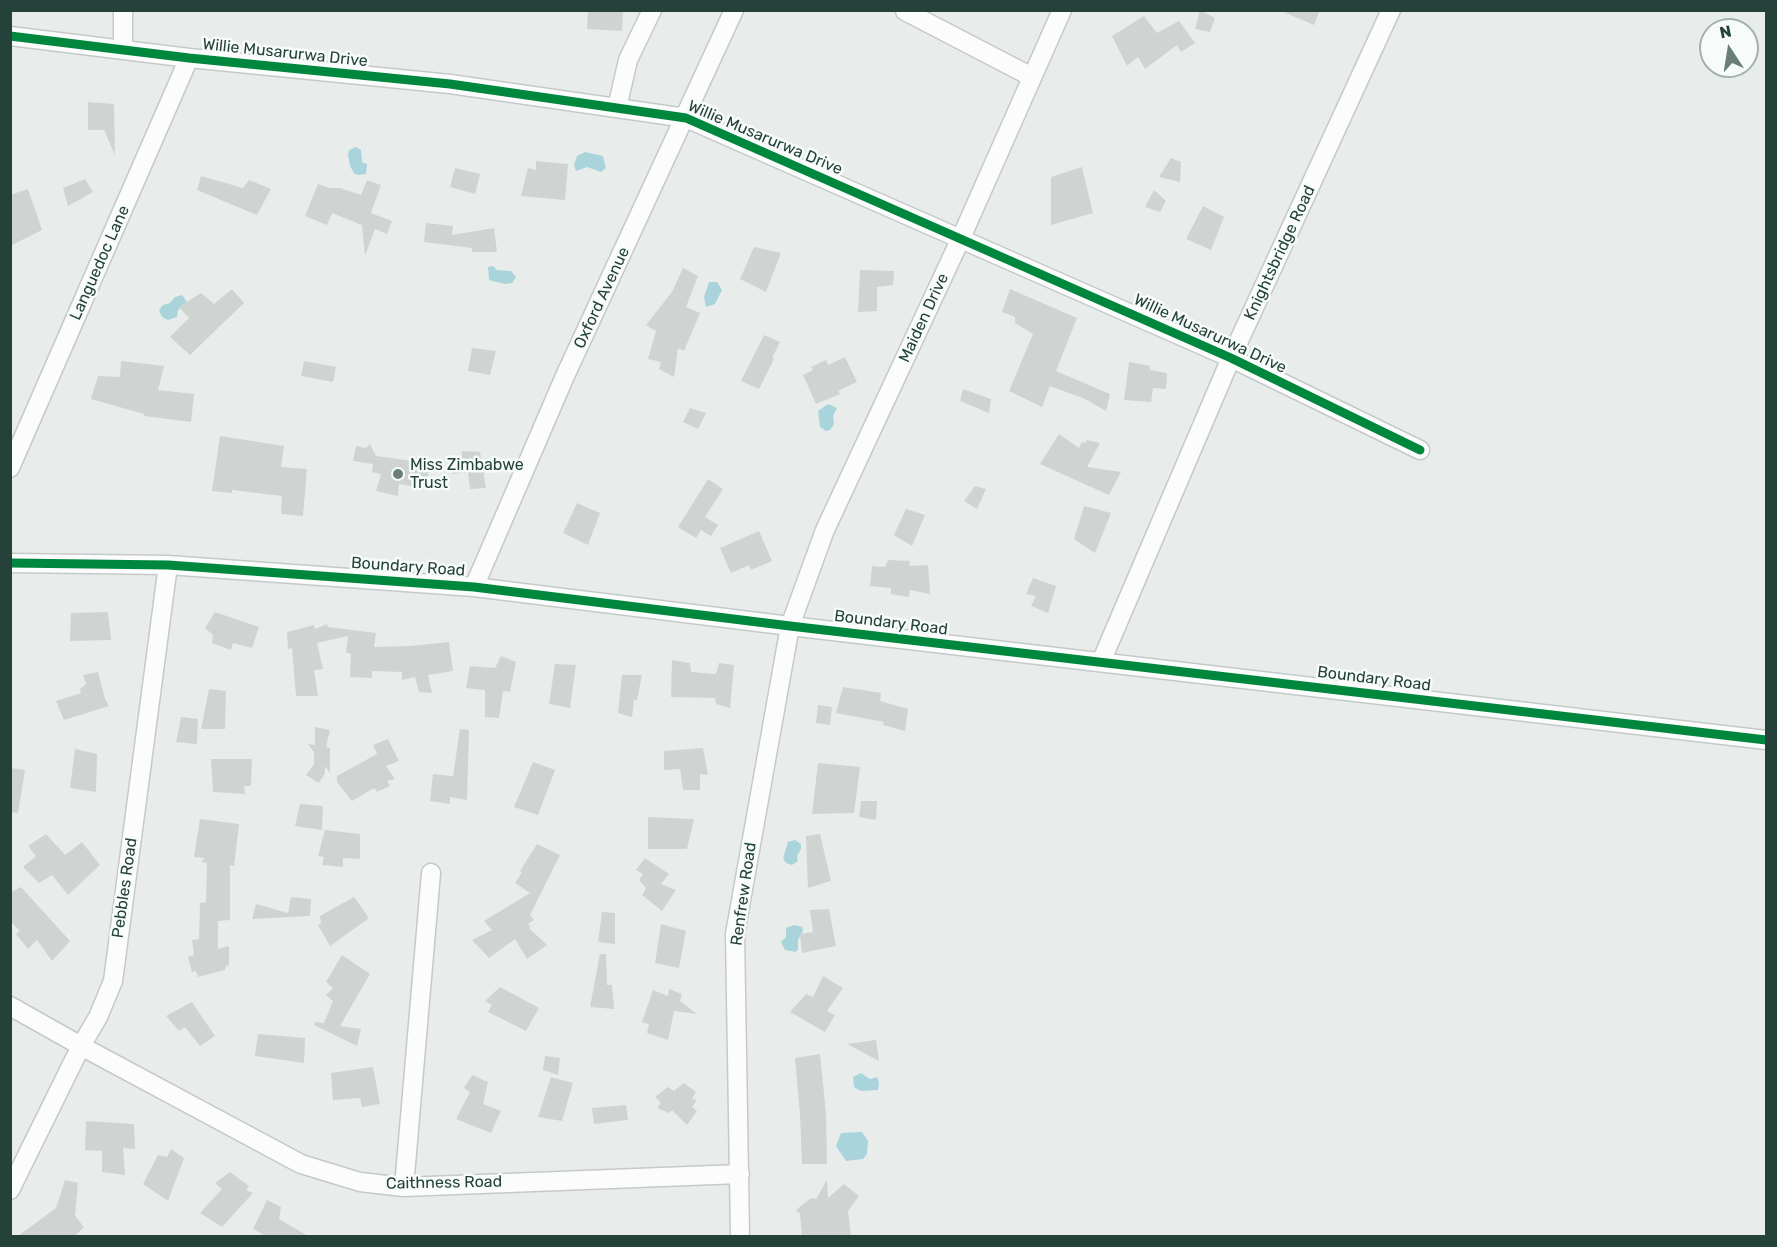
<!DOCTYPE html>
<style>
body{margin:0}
#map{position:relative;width:1777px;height:1247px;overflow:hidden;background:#e8edeb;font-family:Rubik,sans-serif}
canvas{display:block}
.frame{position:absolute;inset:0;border:12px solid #24423a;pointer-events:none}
.north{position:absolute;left:1699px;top:18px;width:60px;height:60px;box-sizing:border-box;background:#f7fbf9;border:2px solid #a3b1ad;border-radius:50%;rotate:348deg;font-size:16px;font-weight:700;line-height:24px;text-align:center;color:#24423a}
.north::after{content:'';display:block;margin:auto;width:21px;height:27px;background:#697e78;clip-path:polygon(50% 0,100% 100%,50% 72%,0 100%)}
</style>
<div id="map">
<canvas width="1777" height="1247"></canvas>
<div class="frame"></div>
<div class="north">N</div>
</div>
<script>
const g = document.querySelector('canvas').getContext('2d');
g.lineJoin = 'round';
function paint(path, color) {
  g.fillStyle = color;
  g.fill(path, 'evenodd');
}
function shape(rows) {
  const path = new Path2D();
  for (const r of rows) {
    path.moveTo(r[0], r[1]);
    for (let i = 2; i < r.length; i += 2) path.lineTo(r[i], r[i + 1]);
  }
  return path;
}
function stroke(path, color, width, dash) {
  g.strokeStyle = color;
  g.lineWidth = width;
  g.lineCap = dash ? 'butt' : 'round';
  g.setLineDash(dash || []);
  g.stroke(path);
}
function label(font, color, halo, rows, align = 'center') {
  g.font = font + ' Rubik,sans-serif';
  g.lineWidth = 5;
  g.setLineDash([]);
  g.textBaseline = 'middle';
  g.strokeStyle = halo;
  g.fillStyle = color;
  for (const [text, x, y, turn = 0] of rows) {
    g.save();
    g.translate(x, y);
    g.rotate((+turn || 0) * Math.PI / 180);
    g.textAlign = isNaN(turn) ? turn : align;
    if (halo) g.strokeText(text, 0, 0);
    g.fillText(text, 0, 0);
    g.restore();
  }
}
paint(shape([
 [356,147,361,150,362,162,367,164,366,174,358,175,354,173,350,166,348,155,349,150],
 [585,152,603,156,606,168,601,172,587,167,576,171,574,165,577,156],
 [493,266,497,270,511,271,516,277,512,283,505,284,489,280,488,267],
 [709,282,717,282,722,290,715,304,706,307,704,297],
 [182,295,187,302,178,310,177,317,168,320,162,317,159,310,163,305,170,303,175,297],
 [828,404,837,408,833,416,834,424,830,430,826,431,820,427,818,411],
 [795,840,801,844,801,849,797,856,798,861,792,865,786,863,783,858,788,842],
 [794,925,802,927,803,931,798,940,798,949,796,952,785,950,781,942,786,937,786,928],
 [861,1073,870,1079,877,1077,879,1082,878,1090,861,1091,854,1087,853,1077],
 [862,1132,868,1141,867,1154,863,1159,846,1161,836,1146,841,1133]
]), '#a9d4db');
paint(shape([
 [588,10,623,10,622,31,587,29],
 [1200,10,1215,18,1210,32,1195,29],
 [1279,10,1320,10,1314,25],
 [1144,16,1157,33,1179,21,1195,43,1181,52,1177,45,1145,69,1138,57,1127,66,1112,36],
 [88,102,114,104,115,155,104,130,88,130],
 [1171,158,1181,162,1180,182,1159,177],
 [536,161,568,164,565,200,521,196,528,168,536,170],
 [1082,167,1093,213,1051,225,1051,177],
 [455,168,480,174,475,194,450,187],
 [201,176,243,188,249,180,271,189,257,215,197,190],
 [85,179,93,192,68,206,63,188],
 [367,180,381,185,371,213,392,221,387,234,375,229,365,256,362,225,332,213,327,225,305,216,318,184,329,188,340,188,361,195],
 [28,189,42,230,10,246,10,195],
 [1154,190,1166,201,1160,212,1145,207],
 [1203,206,1224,217,1211,250,1186,239],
 [426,223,453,226,452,235,494,228,497,252,472,252,472,248,424,242],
 [754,247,781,253,766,292,740,279],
 [683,268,698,276,686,307,700,313,684,351,678,348,674,377,659,369,661,362,648,359,656,331,646,325,672,292],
 [860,270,894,271,893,285,877,287,877,311,858,312],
 [232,289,244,303,190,355,170,337,189,318,179,307,201,293,214,304],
 [1010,289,1077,318,1056,371,1110,394,1106,411,1085,399,1050,386,1042,407,1009,391,1033,334,1015,323,1015,317,1002,312],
 [764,335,780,342,772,358,774,359,759,389,741,381],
 [472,348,496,351,490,375,468,371],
 [845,357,857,382,838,391,840,394,816,404,803,375,813,370,811,367,826,360,828,365],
 [121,361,164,366,158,390,194,394,191,422,144,416,144,414,91,399,98,376,120,377],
 [304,361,336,367,333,382,301,376],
 [1129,362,1150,366,1150,370,1167,373,1166,389,1153,388,1151,402,1124,400],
 [963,389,991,399,989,413,960,401],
 [690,408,706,413,698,429,683,422],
 [1059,434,1079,448,1082,442,1085,443,1087,440,1100,443,1087,467,1121,472,1109,495,1040,464],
 [220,436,284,446,281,467,307,469,303,516,281,514,282,496,232,490,232,493,212,491],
 [370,444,376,456,428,463,428,489,399,484,398,496,376,491,381,474,372,472,373,464,353,461,356,446,366,448],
 [462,451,480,452,486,488,470,489,468,472,452,474,451,458,462,458],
 [708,479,723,489,705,517,718,525,711,536,701,530,696,538,678,527],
 [975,486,986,489,977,509,964,501],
 [577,503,600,513,588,545,563,533],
 [1084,506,1111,513,1095,553,1074,539],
 [906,509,925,515,912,546,894,535],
 [759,531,772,561,751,570,749,565,731,573,720,548],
 [888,560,910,561,909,566,928,565,930,594,910,590,909,597,891,594,891,588,870,586,872,566,885,567],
 [1033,578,1056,586,1048,613,1031,606,1036,596,1026,594],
 [108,612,111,640,70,641,71,613],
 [215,612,259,627,252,648,233,643,231,650,212,643,213,635,205,628],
 [327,624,328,627,376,633,374,647,411,646,449,642,453,671,428,675,432,693,419,692,415,677,402,680,402,672,372,671,372,678,350,677,351,654,346,652,348,636,317,643,323,669,314,670,318,696,296,696,292,648,288,649,287,632,314,625,315,629],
 [501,656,516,662,510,692,503,691,499,718,485,717,485,690,466,688,470,666,495,668],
 [672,660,690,663,691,672,716,674,719,663,734,665,730,708,716,704,715,698,671,697],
 [555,664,576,665,570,708,549,704],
 [98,672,105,699,109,706,64,720,56,701,81,693,80,689,86,684,83,675],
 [622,675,642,675,637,700,634,700,632,717,618,713],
 [843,687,881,693,880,701,908,709,905,731,883,725,884,722,836,713],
 [209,689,226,691,225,729,201,729],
 [818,705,832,707,830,725,816,723],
 [181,717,198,719,197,744,176,742],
 [315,727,330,730,326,747,330,748,330,773,325,766,325,773,319,783,306,775,314,764,314,752,308,744,315,745],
 [460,729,469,730,467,800,450,797,450,804,430,801,433,774,453,776],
 [388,739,399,761,386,766,395,779,387,781,390,786,377,792,374,788,352,801,337,782,337,776,377,754,373,745],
 [703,748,708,775,700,774,700,790,683,790,680,769,664,770,664,751],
 [75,749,97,754,96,792,70,788],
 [211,759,252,759,251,786,244,786,245,794,213,792],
 [533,762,555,770,538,815,514,807],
 [818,763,860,767,854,813,812,814],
 [10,768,25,770,18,813,10,812],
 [861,801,877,801,876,820,859,817],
 [300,804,323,806,322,830,295,826],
 [648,817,694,819,687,849,648,849],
 [200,819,239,824,234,866,230,865,230,920,218,921,218,949,229,946,229,965,226,966,225,970,198,977,196,971,192,972,188,957,194,955,192,940,199,939,200,903,206,902,207,863,202,862,204,858,194,857],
 [325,830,360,834,360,859,343,858,343,867,322,865,324,857,318,856],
 [46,834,65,855,82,842,100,865,68,895,52,875,39,883,23,867,36,856,28,846],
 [820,834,831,881,808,888,806,836],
 [537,844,560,855,530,915,534,920,528,924,531,927,529,928,547,945,527,959,515,939,489,958,472,940,492,930,484,921,530,893,515,883,522,872,520,871],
 [645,858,669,874,661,884,676,890,662,911,642,895,646,888,639,880,643,874,636,870],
 [21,887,70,941,52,961,37,940,28,949,16,934,20,931,10,921,10,893],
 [291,897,311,899,310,916,252,919,256,904,288,913],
 [354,897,369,918,330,946,318,925,321,924,320,916],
 [829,909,836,946,802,953,800,934,813,932,810,910],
 [602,912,615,913,615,944,598,942],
 [661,924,686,931,679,968,655,963],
 [600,954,606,954,607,985,612,985,614,1009,590,1007],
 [342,955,370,974,340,1026,361,1029,357,1046,314,1025,315,1022,324,1023,333,1001,326,995,333,988,326,982],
 [823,976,843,988,827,1011,835,1015,825,1032,790,1012,806,994,813,997],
 [500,987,539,1008,526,1031,488,1012,492,1005,485,1001],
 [669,989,682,994,680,1001,697,1014,674,1011,668,1040,647,1033,649,1024,642,1022,653,990,668,996],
 [192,1002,215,1036,200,1046,185,1027,179,1031,166,1016],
 [258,1034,305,1038,304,1063,255,1056],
 [876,1040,879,1061,847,1044],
 [820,1054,826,1113,827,1164,802,1164,800,1114,795,1058],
 [545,1056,560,1058,558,1075,543,1070],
 [373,1067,380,1104,362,1107,360,1098,333,1100,331,1073],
 [472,1075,488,1082,483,1104,501,1111,491,1133,456,1119,470,1092,464,1088],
 [551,1077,573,1083,562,1121,538,1117],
 [684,1083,696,1092,692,1099,697,1100,692,1107,697,1111,687,1125,672,1110,669,1113,657,1108,661,1103,655,1097,668,1087,674,1091],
 [626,1105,628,1120,594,1124,592,1108],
 [86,1121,134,1124,135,1149,123,1148,125,1175,102,1172,102,1151,85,1150],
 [171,1149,184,1158,168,1201,143,1184,158,1155,167,1157],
 [230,1172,249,1186,246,1190,253,1193,222,1227,200,1213,222,1189,215,1183],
 [65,1180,78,1183,75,1216,84,1227,75,1236,18,1236,56,1208],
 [827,1180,828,1198,844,1184,859,1196,848,1211,851,1236,802,1236,800,1214,796,1210,811,1198,816,1199],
 [267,1200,281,1207,279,1219,308,1236,266,1236,253,1229]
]), '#cfd4d2');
const minor = shape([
 [905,11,1032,77],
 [10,36,189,58,450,84,686,118,1231,358,1420,450],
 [123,50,123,10],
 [617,108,628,60,652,10],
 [10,468,189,58],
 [10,563,168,565,474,587,790,626,1766,740],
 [474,587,565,376,734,10],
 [1101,662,1231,358,1391,10],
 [10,1006,81,1046,301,1164,360,1182,404,1187,740,1174],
 [404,1187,431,873],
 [10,1190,81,1046,98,1017,113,981,168,565],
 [740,1236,735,934,790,626,825,530,961,238,1062,10]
]);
stroke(minor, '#c5cac8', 21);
stroke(minor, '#fcfcfc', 18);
stroke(shape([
 [10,36,189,58,450,84,686,118,1231,358,1420,450],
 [10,563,168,565,474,587,790,626,1766,740]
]), '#00873e', 9);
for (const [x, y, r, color] of [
 [398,474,6,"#697e78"]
]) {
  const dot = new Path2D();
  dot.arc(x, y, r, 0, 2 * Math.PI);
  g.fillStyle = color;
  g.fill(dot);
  stroke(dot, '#f7fbf9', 2);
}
label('16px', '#24423a', '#f7fbf9', [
 ["Willie Musarurwa Drive",285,53,6],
 ["Willie Musarurwa Drive",765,138,23],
 ["Knightsbridge Road",1280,253,-65],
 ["Languedoc Lane",100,263,-66],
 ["Oxford Avenue",602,298,-65],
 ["Maiden Drive",924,318,-65],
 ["Willie Musarurwa Drive",1210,334,25],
 ["Boundary Road",408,567,4],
 ["Boundary Road",891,623,7],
 ["Boundary Road",1374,679,7],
 ["Pebbles Road",125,888,-82],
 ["Renfrew Road",744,894,-82],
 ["Caithness Road",444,1183,-1]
]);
label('16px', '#24423a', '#f7fbf9', [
 ["Miss Zimbabwe",410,465],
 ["Trust",410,483]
], 'left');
</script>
